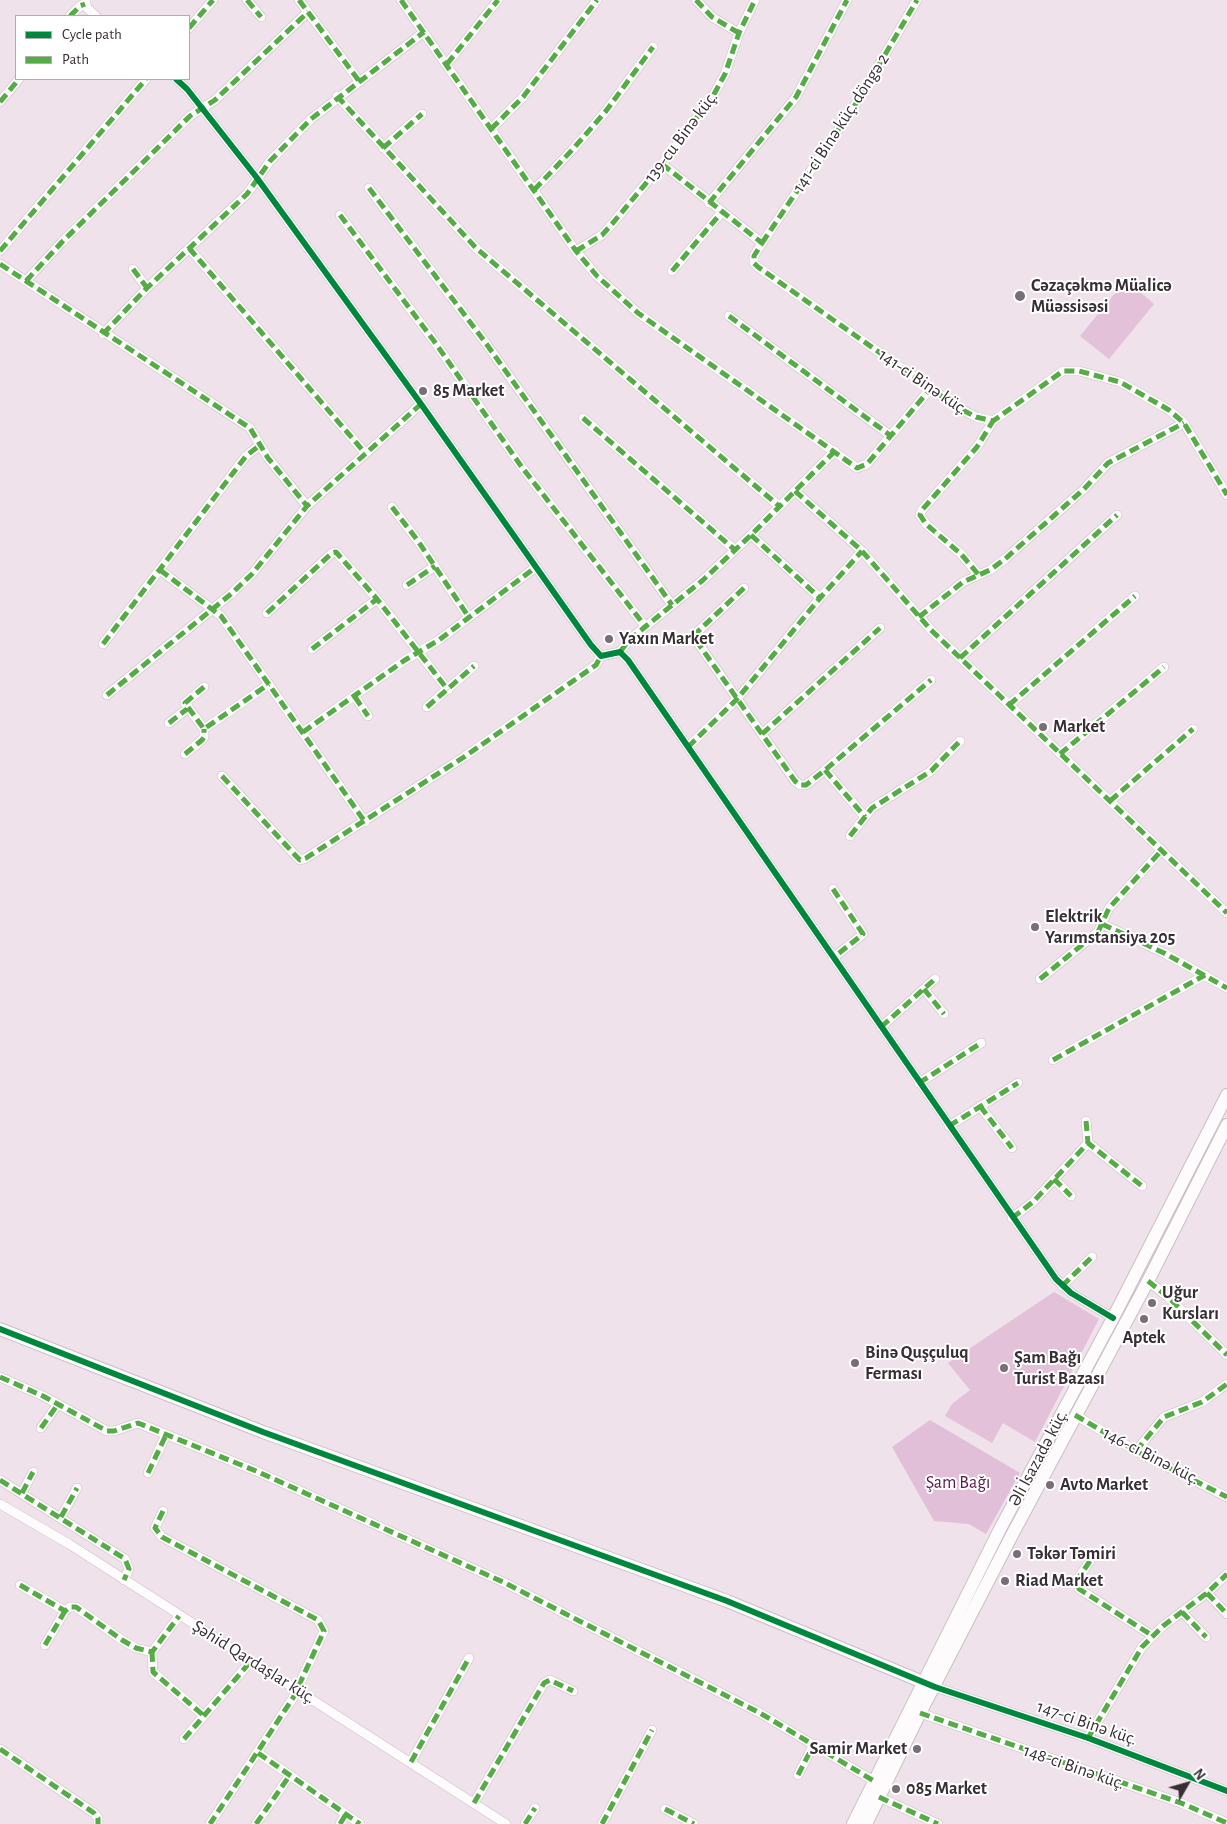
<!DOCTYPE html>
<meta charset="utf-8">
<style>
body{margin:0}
#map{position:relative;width:1227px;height:1824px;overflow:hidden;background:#efe2eb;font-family:"Alegreya Sans",sans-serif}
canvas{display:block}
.legend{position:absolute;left:15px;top:15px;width:175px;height:65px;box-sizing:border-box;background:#fff;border:1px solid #afacae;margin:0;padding:6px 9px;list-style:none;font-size:15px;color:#382f35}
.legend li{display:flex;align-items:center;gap:10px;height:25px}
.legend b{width:25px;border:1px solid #afacae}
.north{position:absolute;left:1162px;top:1759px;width:50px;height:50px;-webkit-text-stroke:4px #fff;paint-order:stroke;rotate:52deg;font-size:14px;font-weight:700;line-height:20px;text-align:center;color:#382f35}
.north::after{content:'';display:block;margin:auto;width:18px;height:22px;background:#382f35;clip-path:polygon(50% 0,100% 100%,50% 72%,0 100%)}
</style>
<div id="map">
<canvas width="1227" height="1824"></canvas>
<ul class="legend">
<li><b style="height:6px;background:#00873e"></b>Cycle path</li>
<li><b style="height:6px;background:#55ab45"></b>Path</li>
</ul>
<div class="north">N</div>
</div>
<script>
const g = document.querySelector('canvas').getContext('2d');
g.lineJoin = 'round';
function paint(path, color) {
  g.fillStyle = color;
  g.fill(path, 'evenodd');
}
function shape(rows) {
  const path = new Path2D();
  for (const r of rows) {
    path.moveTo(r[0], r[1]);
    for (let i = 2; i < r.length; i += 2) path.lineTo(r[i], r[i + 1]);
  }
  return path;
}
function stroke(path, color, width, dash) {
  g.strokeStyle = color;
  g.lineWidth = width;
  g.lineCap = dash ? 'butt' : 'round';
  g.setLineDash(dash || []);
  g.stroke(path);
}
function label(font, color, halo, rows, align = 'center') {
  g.font = font + ' "Alegreya Sans",sans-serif';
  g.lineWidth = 4;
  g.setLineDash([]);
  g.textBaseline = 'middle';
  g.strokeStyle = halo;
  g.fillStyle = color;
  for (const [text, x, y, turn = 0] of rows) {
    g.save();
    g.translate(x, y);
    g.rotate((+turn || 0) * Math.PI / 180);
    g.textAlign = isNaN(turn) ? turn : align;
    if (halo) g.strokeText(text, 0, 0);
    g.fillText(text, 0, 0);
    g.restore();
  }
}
paint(shape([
 [1126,280,1154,304,1109,359,1080,336],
 [1054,1292,1099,1319,1035,1442,1003,1423,992,1443,945,1416,952,1404,970,1390,948,1363]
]), '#e2c1d9');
paint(shape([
 [930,1420,1020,1473,986,1534,969,1524,934,1521,892,1447]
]), '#e1bfd8');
const street = shape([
 [85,0,87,8,96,16],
 [247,0,261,17],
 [299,0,359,81],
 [401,0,576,251,597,276,638,313,857,468,867,464,931,388],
 [696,0,712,17,739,33],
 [70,16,80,6,85,4],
 [189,28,213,0],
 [447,64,498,0],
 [176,79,187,89,257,178,421,404,591,645,601,656,620,652,628,660,1056,1279,1071,1293,1113,1318],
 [337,96,476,248,779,506],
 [0,102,19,79],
 [491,129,523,97,597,0],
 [383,148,422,114],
 [662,164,762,243,754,256,754,263,758,267,957,407,976,417,993,421,1063,371,1079,371,1120,382,1169,410,1184,423,1227,495],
 [369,188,485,342,672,605],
 [534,190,573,149,606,111,653,47],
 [709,203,796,97,847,0],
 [340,215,434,341,521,466,645,626],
 [762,243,859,99,917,0],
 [189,248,365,453],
 [0,251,146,79],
 [576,251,602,235,612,224,662,164,713,96,725,74,739,33,755,0],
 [0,264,250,428,268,458,307,506],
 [133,269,147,288],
 [672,271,721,213],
 [26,281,62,242,190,116,215,100,308,12],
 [729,316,891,436],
 [103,334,147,288,247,194,270,161,311,119,424,32],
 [583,418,735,550],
 [795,491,862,551,931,630,1227,913],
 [392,507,418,541,468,616],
 [751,535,820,598],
 [160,570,221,616,365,822],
 [978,574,961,554,926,524,920,515,922,510,977,447,993,421],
 [407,585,435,566],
 [744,588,693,636,795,781,800,785,806,785,825,770,931,680],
 [267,613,332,553,336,552,377,599,448,690],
 [919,617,963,582,990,570,1005,559,1084,489,1108,463,1184,423],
 [103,644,246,456,260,445],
 [312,649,377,599],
 [620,652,629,640,703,580,751,535,835,451],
 [960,658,1117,515],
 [204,687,185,703,204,729,269,684],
 [107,695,231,594,252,574,307,506,421,404],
 [355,697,368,716],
 [1009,705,1135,596],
 [427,707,474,666],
 [169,723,187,709],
 [303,732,405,660,439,640,536,567],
 [762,734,880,628],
 [688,747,737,699,820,598,862,551],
 [185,754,202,740,204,737,204,729],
 [1060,754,1164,667],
 [825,770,865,817],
 [222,776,296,856,300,860,306,858,464,757,596,665,601,656],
 [1110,801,1193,729],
 [850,836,872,808,931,771,960,741],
 [833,889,863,934,833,958],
 [1102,924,1164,953,1227,988],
 [1040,979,1098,932,1109,908,1162,850],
 [924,989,944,1014],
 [881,1027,935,979],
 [1053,1060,1205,975],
 [919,1083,981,1043],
 [980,1106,1012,1148],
 [1086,1121,1088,1143],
 [949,1126,1018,1083],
 [1054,1179,1071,1196],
 [1012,1218,1033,1202,1088,1143,1142,1186],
 [1148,1281,1168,1297,1227,1355],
 [1062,1286,1092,1257],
 [0,1377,43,1396,107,1431,114,1431,138,1423,256,1471,503,1582,760,1713,874,1781],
 [1075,1415,1136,1451,1227,1497],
 [41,1428,58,1404],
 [1136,1451,1164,1417,1202,1402,1227,1384],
 [148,1473,166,1435],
 [0,1480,125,1559,129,1569,124,1580],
 [22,1493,33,1472],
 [0,1504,69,1544,506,1824],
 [163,1511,155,1528,162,1537,318,1620,324,1631,293,1698,210,1824],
 [61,1517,77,1488],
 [1090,1561,1077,1580,1079,1589,1153,1636],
 [20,1585,65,1611,70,1607,76,1607,122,1640,136,1648,152,1652,179,1616],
 [1207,1593,1227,1614],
 [1182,1612,1206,1637],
 [45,1645,65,1611],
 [152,1652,153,1672,203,1715],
 [935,1687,1088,1738,1227,1791],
 [920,1713,1181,1803,1227,1823],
 [1088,1738,1142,1647,1163,1626,1207,1593,1227,1574],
 [184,1739,251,1661],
 [0,1749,94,1813,98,1818,98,1824],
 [258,1753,360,1824],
 [411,1762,469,1658],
 [798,1775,814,1744],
 [879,1797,938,1824],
 [474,1803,544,1683,550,1680,573,1691],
 [665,1809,694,1824],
 [256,1824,290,1775],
 [340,1824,346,1814],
 [525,1824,535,1808],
 [602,1824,652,1730]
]);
const secondary = shape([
 [0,1329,263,1432,727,1601,935,1687],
 [853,1824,1000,1529,1113,1318,1227,1095],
 [866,1824,920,1713,1012,1535,1148,1281,1227,1125]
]);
stroke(street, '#cabfc6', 10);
stroke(secondary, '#cabfc6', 14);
stroke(street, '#fdfbfc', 9);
stroke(secondary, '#fdfbfc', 12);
stroke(shape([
 [247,0,261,17],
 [299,0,359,81],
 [401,0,576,251,597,276,638,313,857,468,867,464,931,388],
 [696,0,712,17,739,33],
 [70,16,80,6,85,4],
 [189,28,213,0],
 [447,64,498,0],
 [337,96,476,248,779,506],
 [0,102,19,79],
 [491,129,523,97,597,0],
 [383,148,422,114],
 [662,164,762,243,754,256,754,263,758,267,957,407,976,417,993,421,1063,371,1079,371,1120,382,1169,410,1184,423,1227,495],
 [369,188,485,342,672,605],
 [534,190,573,149,606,111,653,47],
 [709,203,796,97,847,0],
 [340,215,434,341,521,466,645,626],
 [762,243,859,99,917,0],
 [189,248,365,453],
 [0,251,146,79],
 [576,251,602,235,612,224,662,164,713,96,725,74,739,33,755,0],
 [0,264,250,428,268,458,307,506],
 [133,269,147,288],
 [672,271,721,213],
 [26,281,62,242,190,116,215,100,308,12],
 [729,316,891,436],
 [103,334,147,288,247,194,270,161,311,119,424,32],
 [583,418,735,550],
 [795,491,862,551,931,630,1227,913],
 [392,507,418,541,468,616],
 [751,535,820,598],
 [160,570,221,616,365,822],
 [978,574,961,554,926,524,920,515,922,510,977,447,993,421],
 [407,585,435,566],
 [744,588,693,636,795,781,800,785,806,785,825,770,931,680],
 [267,613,332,553,336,552,377,599,448,690],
 [919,617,963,582,990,570,1005,559,1084,489,1108,463,1184,423],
 [103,644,246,456,260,445],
 [312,649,377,599],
 [620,652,629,640,703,580,751,535,835,451],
 [960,658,1117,515],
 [204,687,185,703,204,729,269,684],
 [107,695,231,594,252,574,307,506,421,404],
 [355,697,368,716],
 [1009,705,1135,596],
 [427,707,474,666],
 [169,723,187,709],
 [303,732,405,660,439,640,536,567],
 [762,734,880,628],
 [688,747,737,699,820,598,862,551],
 [185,754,202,740,204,737,204,729],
 [1060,754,1164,667],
 [825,770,865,817],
 [222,776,296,856,300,860,306,858,464,757,596,665,601,656],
 [1110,801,1193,729],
 [850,836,872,808,931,771,960,741],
 [833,889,863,934,833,958],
 [1102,924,1164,953,1227,988],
 [1040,979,1098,932,1109,908,1162,850],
 [924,989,944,1014],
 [881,1027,935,979],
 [1053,1060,1205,975],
 [919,1083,981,1043],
 [980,1106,1012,1148],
 [1086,1121,1088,1143],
 [949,1126,1018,1083],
 [1054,1179,1071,1196],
 [1012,1218,1033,1202,1088,1143,1142,1186],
 [1148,1281,1168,1297,1227,1355],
 [1062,1286,1092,1257],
 [0,1377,43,1396,107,1431,114,1431,138,1423,256,1471,503,1582,760,1713,874,1781],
 [1075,1415,1136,1451,1227,1497],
 [41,1428,58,1404],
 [1136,1451,1164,1417,1202,1402,1227,1384],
 [148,1473,166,1435],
 [0,1480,125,1559,129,1569,124,1580],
 [22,1493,33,1472],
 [163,1511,155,1528,162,1537,318,1620,324,1631,293,1698,210,1824],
 [61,1517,77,1488],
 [1090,1561,1077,1580,1079,1589,1153,1636],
 [20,1585,65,1611,70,1607,76,1607,122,1640,136,1648,152,1652,179,1616],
 [1207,1593,1227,1614],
 [1182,1612,1206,1637],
 [45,1645,65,1611],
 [152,1652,153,1672,203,1715],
 [920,1713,1181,1803,1227,1823],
 [1088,1738,1142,1647,1163,1626,1207,1593,1227,1574],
 [184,1739,251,1661],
 [0,1749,94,1813,98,1818,98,1824],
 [258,1753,360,1824],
 [411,1762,469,1658],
 [798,1775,814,1744],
 [879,1797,938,1824],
 [474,1803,544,1683,550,1680,573,1691],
 [665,1809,694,1824],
 [256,1824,290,1775],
 [340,1824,346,1814],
 [525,1824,535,1808],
 [602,1824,652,1730]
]), '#55ab45', 5, [10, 5]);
stroke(shape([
 [176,79,187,89,257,178,421,404,591,645,601,656,620,652,628,660,1056,1279,1071,1293,1113,1318],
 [0,1329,263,1432,727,1601,935,1687,1088,1738,1227,1791]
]), '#00873e', 6);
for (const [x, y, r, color] of [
 [1020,296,6,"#786e75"],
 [423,391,5,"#786e75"],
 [609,639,5,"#786e75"],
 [1043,727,5,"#786e75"],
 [1035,927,5,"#786e75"],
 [1152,1303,5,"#786e75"],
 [1144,1319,5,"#786e75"],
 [855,1363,5,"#786e75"],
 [1004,1368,5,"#786e75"],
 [1050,1485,5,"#786e75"],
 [1017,1554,5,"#786e75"],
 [1005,1581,5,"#786e75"],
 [917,1749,5,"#786e75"],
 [896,1789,5,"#786e75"]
]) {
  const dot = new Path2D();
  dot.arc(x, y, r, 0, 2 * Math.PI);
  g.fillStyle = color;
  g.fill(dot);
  stroke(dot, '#fff', 2);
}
label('18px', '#382f35', '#fff', [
 ["141-ci Binə küç. döngə 2",841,123,-57],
 ["139-cu Binə küç.",681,137,-53],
 ["141-ci Binə küç.",923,382,34],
 ["146-cı Binə küç.",1151,1456,27],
 ["Əli İsazadə küç.",1038,1458,-62],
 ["Şəhid Qardaşlar küç.",254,1662,32],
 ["147-ci Binə küç.",1087,1723,19],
 ["148-ci Binə küç.",1074,1767,19]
]);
label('bold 18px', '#382f35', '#fff', [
 ["Cəzaçəkmə Müalicə",1031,286],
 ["Müəssisəsi",1031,307],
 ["85 Market",433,391],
 ["Yaxın Market",619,639],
 ["Market",1053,727],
 ["Elektrik",1045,917],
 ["Yarımstansiya 205",1045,938],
 ["Uğur",1162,1293],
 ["Kursları",1162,1314],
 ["Aptek",1144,1338,"center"],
 ["Binə Quşçuluq",865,1353],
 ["Ferması",865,1374],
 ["Şam Bağı",1014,1358],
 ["Turist Bazası",1014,1379],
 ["Avto Market",1060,1485],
 ["Təkər Təmiri",1027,1554],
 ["Riad Market",1015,1581],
 ["Samir Market",907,1749,"right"],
 ["085 Market",906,1789]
], 'left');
label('18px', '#591b4d', '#fff', [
 ["Şam Bağı",958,1483]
]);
</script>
